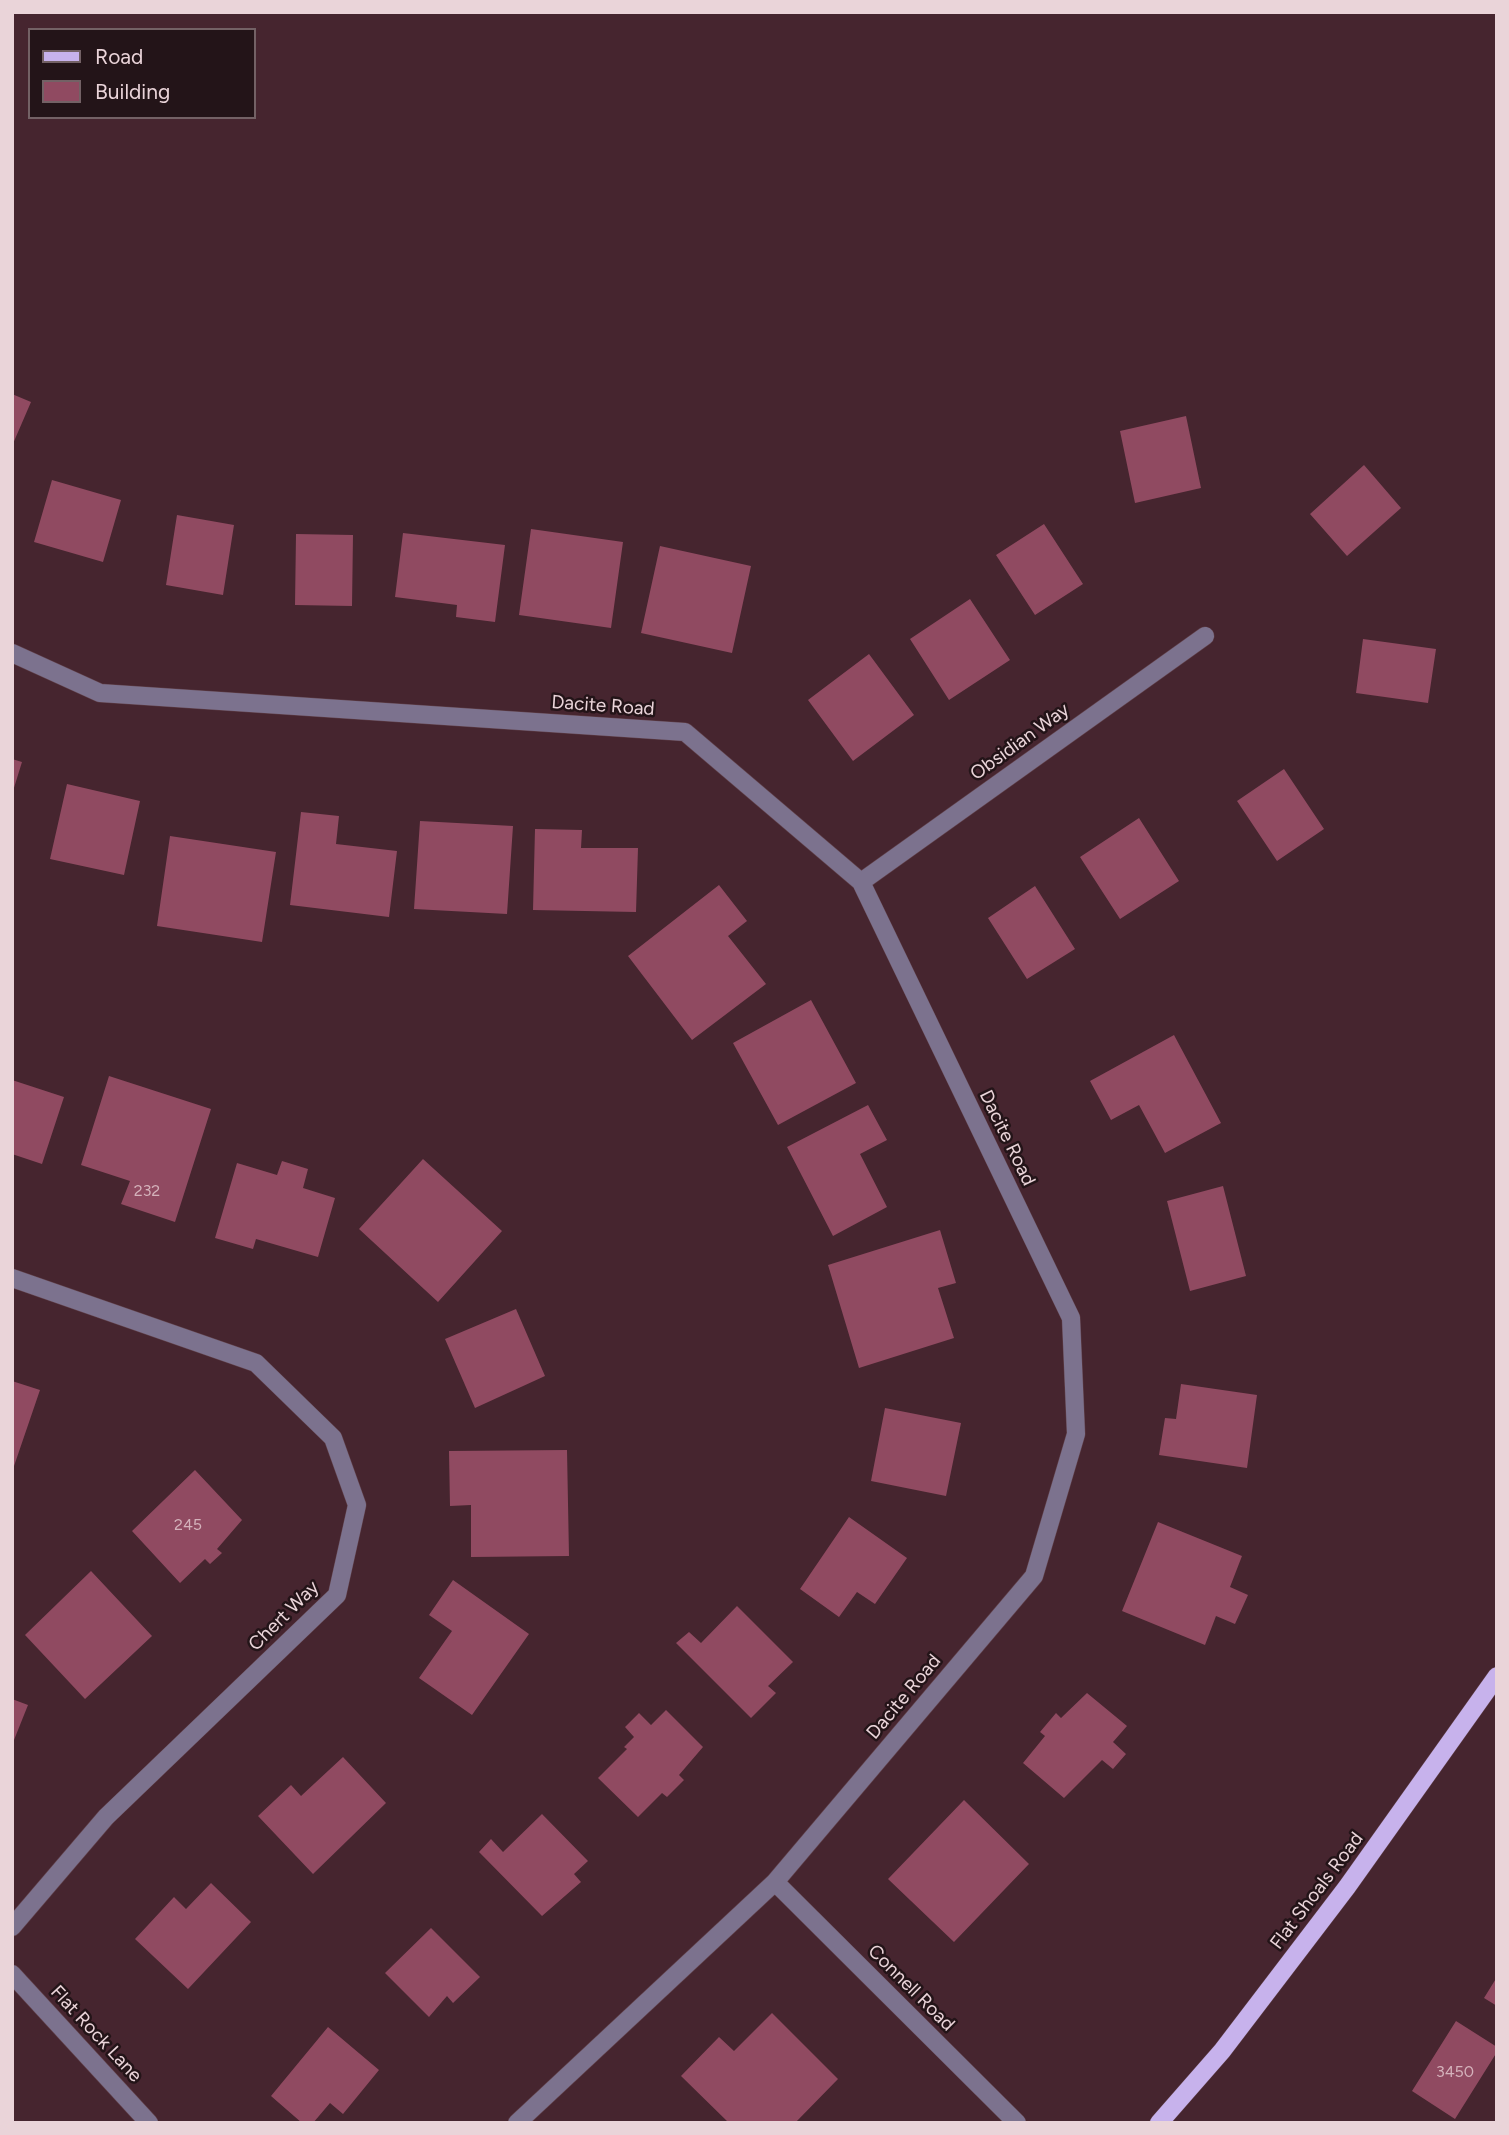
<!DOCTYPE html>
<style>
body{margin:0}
#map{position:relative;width:1509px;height:2135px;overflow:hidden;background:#46252f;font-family:Figtree,sans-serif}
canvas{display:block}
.frame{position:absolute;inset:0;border:14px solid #ead4d9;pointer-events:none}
.legend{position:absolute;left:28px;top:28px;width:228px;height:91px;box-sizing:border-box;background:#231418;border:2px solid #736165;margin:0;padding:9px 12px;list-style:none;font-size:21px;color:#ead4d9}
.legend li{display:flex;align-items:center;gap:14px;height:35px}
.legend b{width:35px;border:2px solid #736165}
</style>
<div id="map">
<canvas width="1509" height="2135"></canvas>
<div class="frame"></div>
<ul class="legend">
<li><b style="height:9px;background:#c7b2ec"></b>Road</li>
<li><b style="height:19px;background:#904a61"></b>Building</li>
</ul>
</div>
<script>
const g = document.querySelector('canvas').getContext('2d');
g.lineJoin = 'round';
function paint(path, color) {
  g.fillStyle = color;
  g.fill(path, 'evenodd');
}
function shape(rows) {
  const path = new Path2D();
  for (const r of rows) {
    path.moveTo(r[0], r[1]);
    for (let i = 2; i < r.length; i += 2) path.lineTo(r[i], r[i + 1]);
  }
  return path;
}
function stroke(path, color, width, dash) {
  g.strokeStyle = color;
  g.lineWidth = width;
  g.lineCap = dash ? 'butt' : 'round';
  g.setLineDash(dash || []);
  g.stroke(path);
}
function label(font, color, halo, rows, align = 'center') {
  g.font = font + ' Figtree,sans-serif';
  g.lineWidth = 5;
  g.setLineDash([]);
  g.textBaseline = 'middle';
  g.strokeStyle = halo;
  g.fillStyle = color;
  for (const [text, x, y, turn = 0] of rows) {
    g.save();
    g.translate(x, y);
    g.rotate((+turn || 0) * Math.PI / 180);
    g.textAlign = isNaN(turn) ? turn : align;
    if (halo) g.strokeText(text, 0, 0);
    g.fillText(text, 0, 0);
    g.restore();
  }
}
paint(shape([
 [12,394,31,402,12,446],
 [1186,416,1201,488,1135,503,1120,431],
 [1364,465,1401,508,1347,556,1310,514],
 [52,480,121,500,103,562,34,542],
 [177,515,234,525,223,595,166,585],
 [1044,524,1083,584,1035,615,996,555],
 [531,529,623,542,611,628,519,615],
 [403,533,505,545,495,622,456,617,457,605,395,597],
 [296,534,353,535,352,606,295,605],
 [660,546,751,566,732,653,641,633],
 [970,599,1010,660,949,700,910,639],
 [1363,639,1436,649,1428,703,1356,693],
 [869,654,914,715,853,761,808,700],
 [12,759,22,762,13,791,12,791],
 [1284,769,1324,829,1277,861,1237,801],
 [67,784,140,801,124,875,50,859],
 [301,812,339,816,336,844,397,851,389,917,290,905],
 [1139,818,1179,881,1120,919,1080,857],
 [420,821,513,826,507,914,414,909],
 [535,829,582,830,581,848,638,848,636,912,533,910],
 [170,836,276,852,262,942,157,926],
 [719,885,747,921,728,936,766,984,692,1040,628,956],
 [1035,886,1075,949,1027,979,988,918],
 [811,1000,856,1083,778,1125,733,1043],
 [1174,1035,1221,1123,1165,1153,1139,1105,1111,1120,1090,1081],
 [109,1076,211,1109,175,1222,121,1204,130,1181,81,1165],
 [12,1080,64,1097,42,1164,12,1154],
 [868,1105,887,1140,860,1154,887,1207,833,1236,787,1147],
 [423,1159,502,1231,438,1302,359,1229],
 [282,1161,308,1169,303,1188,335,1198,318,1257,256,1239,253,1249,215,1238,237,1163,277,1175],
 [1223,1186,1246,1276,1190,1291,1167,1201],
 [940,1230,956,1283,938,1288,954,1338,859,1368,828,1265],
 [516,1309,545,1376,475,1408,445,1339],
 [12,1381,40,1390,13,1469,12,1469],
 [1181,1384,1257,1395,1247,1468,1159,1455,1165,1418,1176,1419],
 [885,1408,961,1423,946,1496,871,1481],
 [567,1450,569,1556,471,1557,471,1505,450,1506,449,1451],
 [195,1470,242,1520,217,1549,222,1553,210,1564,205,1559,180,1583,132,1531],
 [849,1517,907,1558,875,1604,857,1592,839,1617,800,1589],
 [1158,1522,1242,1556,1230,1587,1248,1595,1235,1624,1216,1616,1205,1645,1122,1611],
 [91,1571,152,1636,85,1699,25,1635],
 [453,1580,529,1634,472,1715,419,1678,452,1631,429,1615],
 [737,1606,793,1662,768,1686,776,1693,751,1718,676,1643,689,1632,701,1643],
 [1087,1693,1127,1726,1113,1742,1126,1754,1113,1769,1102,1760,1064,1798,1023,1763,1045,1736,1040,1732,1056,1713,1061,1718],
 [12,1699,28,1705,12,1745],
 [666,1710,703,1747,679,1775,684,1780,667,1797,662,1793,638,1817,598,1778,627,1749,624,1747,634,1737,625,1727,639,1713,651,1725],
 [343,1757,386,1803,313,1874,258,1816,291,1785,301,1796],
 [964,1800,1029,1864,954,1942,888,1879],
 [542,1814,588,1861,574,1874,581,1882,542,1916,479,1852,491,1839,503,1852],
 [211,1883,251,1922,188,1989,135,1939,174,1897,186,1909],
 [431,1928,480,1977,453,2003,447,1996,429,2017,385,1973],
 [1497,1977,1497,2006,1484,1998],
 [772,2013,838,2079,795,2123,729,2123,681,2076,719,2037,734,2051],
 [1456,2021,1497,2047,1497,2052,1455,2119,1412,2091],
 [328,2027,379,2070,343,2114,330,2103,313,2123,302,2123,271,2096]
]), '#904a61');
const minor = shape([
 [12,653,100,693,685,732,861,882,1071,1318,1076,1434,1034,1576,775,1882,517,2123],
 [861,882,1205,636],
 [12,1278,256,1363,333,1438,357,1505,337,1595,106,1817,12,1927],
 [775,1882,1017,2123],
 [12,1974,149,2123]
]);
const major = shape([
 [1159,2123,1222,2051,1347,1887,1497,1676]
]);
stroke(minor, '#60414a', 19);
stroke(major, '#60414a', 19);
stroke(minor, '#7c728e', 18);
stroke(major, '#c7b2ec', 18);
label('16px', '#d4b2bb', null, [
 ["232",147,1191],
 ["245",188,1525],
 ["3450",1455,2072]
]);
label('19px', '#ead4d9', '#231418', [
 ["Dacite Road",603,706,4],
 ["Obsidian Way",1020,742,-36],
 ["Dacite Road",1007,1138,64],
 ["Chert Way",284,1616,-45],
 ["Dacite Road",904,1697,-50],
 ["Flat Shoals Road",1317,1891,-53],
 ["Connell Road",911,1988,45],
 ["Flat Rock Lane",96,2034,47]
]);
</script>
